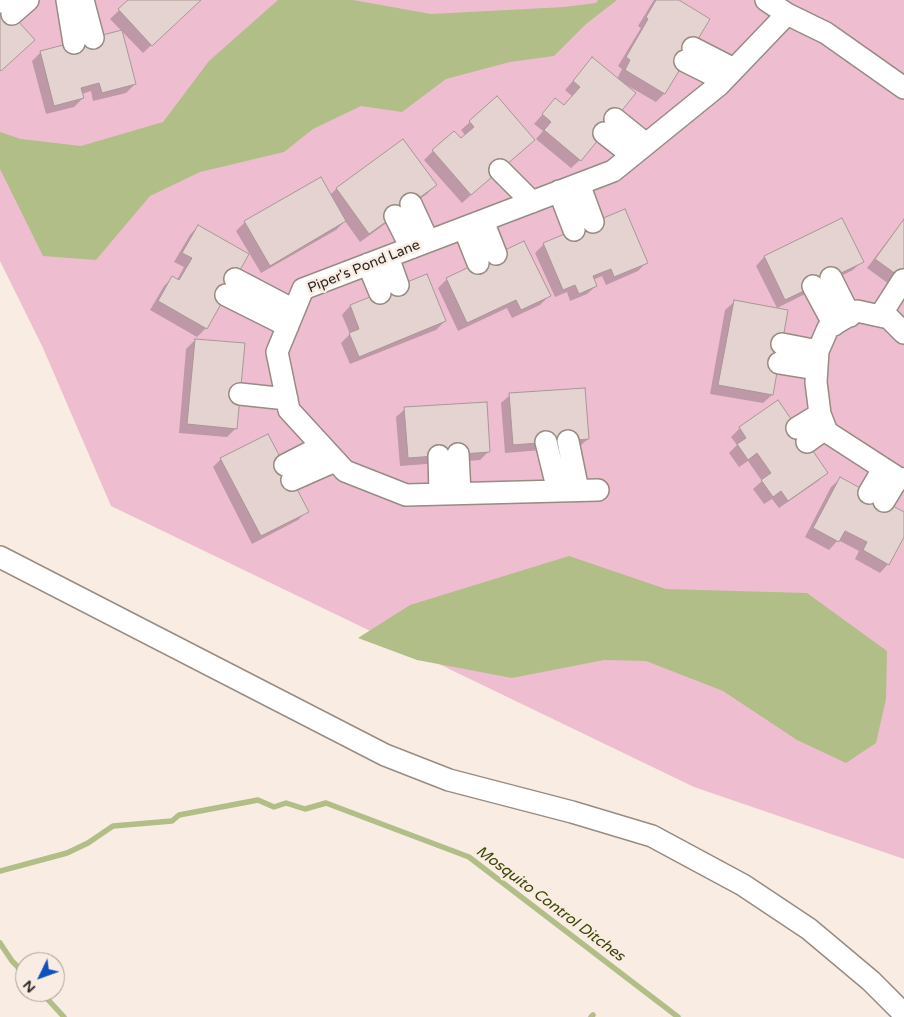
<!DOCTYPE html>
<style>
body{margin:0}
#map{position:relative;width:904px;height:1017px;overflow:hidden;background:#f9ece2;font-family:"Varela Round",sans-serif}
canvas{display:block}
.north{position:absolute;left:15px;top:952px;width:50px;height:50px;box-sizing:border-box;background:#f9ece2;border:1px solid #a69c95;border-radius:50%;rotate:228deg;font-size:14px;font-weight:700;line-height:20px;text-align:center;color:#2a2522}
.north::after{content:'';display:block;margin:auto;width:18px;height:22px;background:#0f51bc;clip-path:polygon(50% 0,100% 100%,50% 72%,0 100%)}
</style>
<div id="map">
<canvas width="904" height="1017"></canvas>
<div class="north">N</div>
</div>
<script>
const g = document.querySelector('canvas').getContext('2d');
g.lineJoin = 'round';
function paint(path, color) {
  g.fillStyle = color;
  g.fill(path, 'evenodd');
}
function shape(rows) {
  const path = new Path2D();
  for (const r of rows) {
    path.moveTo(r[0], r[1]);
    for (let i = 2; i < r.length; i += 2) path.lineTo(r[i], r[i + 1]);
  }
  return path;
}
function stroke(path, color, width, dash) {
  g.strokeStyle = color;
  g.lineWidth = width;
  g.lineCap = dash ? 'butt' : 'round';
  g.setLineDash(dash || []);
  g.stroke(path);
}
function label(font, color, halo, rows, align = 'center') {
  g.font = font + ' "Varela Round",sans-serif';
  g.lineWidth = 5;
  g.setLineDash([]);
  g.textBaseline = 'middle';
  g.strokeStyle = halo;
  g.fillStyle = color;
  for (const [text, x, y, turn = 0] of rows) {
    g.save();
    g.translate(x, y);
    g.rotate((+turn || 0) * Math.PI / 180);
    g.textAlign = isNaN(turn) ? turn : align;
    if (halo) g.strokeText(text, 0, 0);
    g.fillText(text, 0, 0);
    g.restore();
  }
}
paint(shape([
 [0,0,904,0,904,859,694,787,111,506,43,348,0,261]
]), '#eebed0');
paint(shape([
 [278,0,353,0,431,14,564,7,596,3,598,0,617,0,586,24,554,56,510,62,446,79,402,112,361,106,313,129,284,152,200,172,150,196,96,260,43,256,0,169,0,132,21,139,81,146,163,122,209,61],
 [569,556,666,589,807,593,887,651,886,699,876,743,846,763,797,740,723,691,646,661,604,660,512,678,417,660,358,638,410,605]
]), '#b1be88');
paint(shape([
 [130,0,199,0,143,53,110,19],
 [654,0,676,0,664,94,656,102,623,83,580,160,571,168,536,139,543,131,534,124,555,100,563,106,572,96,565,90,592,59,617,79,622,69,618,66,641,28,638,26],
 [41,52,135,84,126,93,93,101,91,91,82,94,83,98,74,107,46,114,32,61],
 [470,122,533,140,462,203,424,160,433,151,461,140,466,136,461,130],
 [435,185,427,194,360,242,345,221,336,230,261,273,236,231,245,222,330,195,336,189],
 [841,219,862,261,853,270,777,308,756,266,764,257],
 [904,219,904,295,867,268],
 [198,226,206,328,197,337,150,310,164,286,172,278,177,280,184,267,174,262,190,235],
 [544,244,646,263,638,271,606,285,602,276,593,280,596,286,587,294,570,301,567,292,555,297,535,253],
 [426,275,445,321,436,330,350,364,341,343,350,334,342,315,350,306],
 [447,279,549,296,540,305,512,318,507,308,458,331,438,288],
 [734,302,772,395,763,403,710,394,725,310],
 [195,340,236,428,227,437,179,433,186,349],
 [510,395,588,439,579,447,505,453,501,403],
 [405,409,489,451,480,460,400,466,396,417],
 [740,428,827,472,818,481,779,508,772,499,764,504,753,489,762,481,748,461,739,467,729,453,737,445,731,437],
 [221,459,307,511,298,520,252,544,213,467],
 [840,479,904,513,904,535,888,564,880,573,855,559,859,551,838,540,829,550,805,537,831,487]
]), '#0003');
stroke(shape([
 [0,871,67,853,88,843,113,826,172,821,179,815,258,800,274,807,286,803,305,809,326,803,469,857,678,1017],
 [0,943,12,961,25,974],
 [41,992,64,1017],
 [591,1017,593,1015]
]), '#b1be88', 5.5);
const building = shape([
 [128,0,201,0,152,46,118,9,128,0],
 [656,0,679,0,710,19,665,94,625,70,630,60,626,57,648,19,646,17,656,0],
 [0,1,35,40,1,71,0,70,0,1],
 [122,30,136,84,102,93,99,83,81,88,84,98,54,106,40,51,122,30],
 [592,57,636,93,581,161,544,130,551,122,542,114,555,98,564,105,580,87,573,81,592,57],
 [497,96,535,140,471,195,432,150,454,131,461,138,474,127,469,121,497,96],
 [403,139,437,185,369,234,336,188,403,139],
 [321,177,346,221,270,266,244,221,321,177],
 [625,209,648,263,614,277,611,269,593,276,597,286,579,294,575,285,563,290,543,243,625,209],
 [842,218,864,262,785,300,764,256,842,218],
 [904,219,904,280,875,259,904,219],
 [198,225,249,254,207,329,158,301,172,276,179,280,192,258,182,253,198,225],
 [524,241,551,296,521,310,516,300,467,323,446,278,524,241],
 [427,274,446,321,359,357,349,333,359,329,350,305,427,274],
 [734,300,788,310,773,395,718,385,734,300],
 [195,339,245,343,237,429,187,424,195,339],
 [585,388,589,439,513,445,509,393,585,388],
 [778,400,828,473,788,501,781,491,773,497,761,480,771,473,757,453,748,460,737,444,746,438,739,427,778,400],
 [487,402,490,452,408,458,404,407,487,402],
 [268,434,309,512,261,536,220,458,268,434],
 [840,477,904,512,904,537,889,565,863,550,867,542,845,531,839,542,813,528,840,477]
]);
paint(building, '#e5d3d1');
stroke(building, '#a89896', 1);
const minor = shape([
 [67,0,74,43],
 [83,0,93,38],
 [766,0,787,14,826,33,904,88],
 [1,2,3,0],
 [12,14,28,0],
 [693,48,734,69],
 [685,61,723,80],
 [615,119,646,144],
 [604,133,632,155],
 [500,170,532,202],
 [579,184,593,222],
 [559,191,574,230],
 [411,204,428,241],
 [395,216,411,248],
 [483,221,496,254],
 [464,228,478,263],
 [388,257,398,285],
 [368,264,380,293],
 [831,278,850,316],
 [235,279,294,310],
 [813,286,834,325],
 [226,295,288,326],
 [880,316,903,280],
 [904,333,889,318,857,311,828,328,818,351,816,382,820,414,827,432,898,478,904,479],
 [782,344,818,351],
 [779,363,816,369],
 [240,394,287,399],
 [797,428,820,414],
 [568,441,578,490],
 [546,442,558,491],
 [807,442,825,429],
 [458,454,460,493],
 [439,456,440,494],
 [285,465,322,446],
 [292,480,335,461],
 [598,490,406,495,345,471,289,410,277,352,303,289,613,171,719,85,787,14],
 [869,493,883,469],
 [884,501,898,478],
 [0,557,385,755,449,780,572,812,652,836,743,885,809,929,871,981,904,1014]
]);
stroke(minor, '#978b82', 24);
stroke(minor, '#fff', 21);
label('14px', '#2a2522', '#f9ece2', [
 ["Piper's Pond Lane",364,267,-22]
]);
label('italic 15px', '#394403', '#f9ece2', [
 ["Mosquito Control Ditches",550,904,37]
]);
</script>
